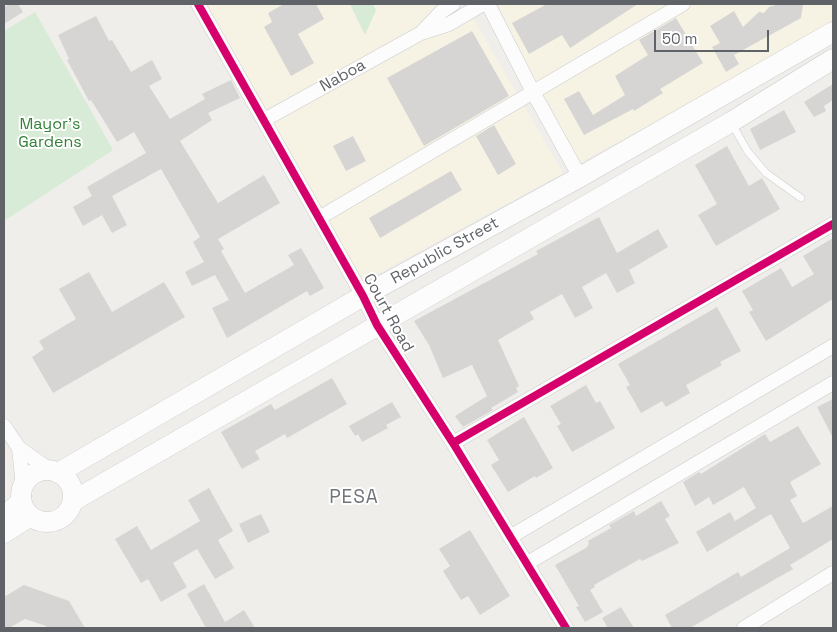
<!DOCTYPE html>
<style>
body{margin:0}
#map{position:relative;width:837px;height:632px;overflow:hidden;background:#efeeea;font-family:"Space Grotesk",sans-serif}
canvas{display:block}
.frame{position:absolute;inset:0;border:5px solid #5f6368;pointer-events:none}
.scale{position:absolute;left:654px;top:30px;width:115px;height:22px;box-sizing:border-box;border:2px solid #5f6368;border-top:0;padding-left:6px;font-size:15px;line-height:18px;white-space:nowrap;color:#5f6368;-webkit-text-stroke:4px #fff;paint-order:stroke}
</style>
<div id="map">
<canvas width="837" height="632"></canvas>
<div class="frame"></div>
<div class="scale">50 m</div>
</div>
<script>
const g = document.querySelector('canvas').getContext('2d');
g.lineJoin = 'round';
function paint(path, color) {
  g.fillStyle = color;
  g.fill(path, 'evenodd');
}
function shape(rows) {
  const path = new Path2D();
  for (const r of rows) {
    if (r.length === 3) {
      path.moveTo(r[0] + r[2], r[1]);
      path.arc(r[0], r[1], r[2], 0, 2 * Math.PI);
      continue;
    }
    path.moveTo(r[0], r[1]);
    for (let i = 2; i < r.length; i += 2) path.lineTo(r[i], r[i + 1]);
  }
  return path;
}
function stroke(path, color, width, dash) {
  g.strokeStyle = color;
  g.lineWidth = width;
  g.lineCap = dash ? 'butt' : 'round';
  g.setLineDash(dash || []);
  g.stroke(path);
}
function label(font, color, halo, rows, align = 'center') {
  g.font = font + ' "Space Grotesk",sans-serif';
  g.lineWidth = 4;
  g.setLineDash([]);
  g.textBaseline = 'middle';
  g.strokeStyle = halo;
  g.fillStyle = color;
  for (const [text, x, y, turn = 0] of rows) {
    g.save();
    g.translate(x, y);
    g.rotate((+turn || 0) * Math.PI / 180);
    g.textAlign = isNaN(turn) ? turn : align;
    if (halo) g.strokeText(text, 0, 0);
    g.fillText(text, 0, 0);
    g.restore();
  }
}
paint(shape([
 [199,4,455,4,332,76,260,112],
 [498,4,832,4,833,26,581,162,566,142,549,103,538,90],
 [470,13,563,173,359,284,271,123]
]), '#f7f3e4');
paint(shape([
 [350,4,373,4,376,10,365,35],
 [35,12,113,150,4,221,4,31]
]), '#d8ebd6');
paint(shape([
 [10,4,18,4,23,12,4,24,4,7],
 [284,4,316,4,324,19,298,34,314,63,291,76,264,27,272,22,268,13],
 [547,4,638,4,570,48,562,35,529,54,512,23],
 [779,4,803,4,801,18,734,55,739,64,726,72,712,47,720,43,710,26,734,11,743,27,759,12,764,13,769,7],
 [96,16,109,41,112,40,131,72,152,60,162,79,149,86,170,119,205,99,202,94,231,80,240,98,208,113,212,120,180,141,218,203,264,175,280,203,218,239,224,249,221,251,245,293,294,265,288,255,301,248,324,288,310,296,307,291,227,338,212,308,229,300,215,275,192,286,185,272,204,262,193,242,200,237,161,169,112,196,127,225,112,233,102,215,83,226,73,207,92,196,87,187,146,153,134,132,117,142,91,100,89,101,67,60,69,59,58,35],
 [676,18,703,63,660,89,663,93,634,111,633,109,584,135,564,99,579,91,593,115,625,95,615,76,648,55,639,40],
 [472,31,509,96,424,146,387,78],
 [833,84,833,100,824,106,826,111,814,117,804,102],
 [784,110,796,132,760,150,750,129],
 [494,125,516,164,498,175,476,136],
 [353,136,366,161,346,171,333,146],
 [727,146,749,186,762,178,780,209,716,246,698,215,717,204,695,165],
 [451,171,462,190,380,238,369,218],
 [599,217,617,253,658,229,668,247,629,270,635,283,617,293,606,273,582,287,593,308,575,318,562,294,530,312,534,319,498,340,519,386,516,388,518,392,491,408,493,410,463,427,455,416,487,396,472,365,443,378,429,345,414,321,538,254,536,251],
 [833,238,833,299,766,341,749,312,753,310,742,291,781,268,792,287,814,274,803,256],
 [89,272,112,312,164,282,185,317,53,393,32,357,44,349,39,341,76,319,59,289],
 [717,307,741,351,720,362,722,365,686,385,690,393,666,407,662,401,641,413,626,387,630,385,618,364],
 [332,378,347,404,287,438,285,434,255,451,260,459,242,469,221,432,271,404,275,410],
 [586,385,596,403,600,401,615,428,572,452,557,426,561,424,550,406],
 [833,399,833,438,817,407],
 [392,402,401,417,386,425,388,428,362,442,358,434,355,436,349,426],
 [524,417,553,468,536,478,535,476,508,492,491,465,499,460,487,440],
 [798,426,821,464,790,482,797,496,790,500,803,523,833,506,833,539,790,565,793,569,690,628,672,628,665,615,738,572,741,577,790,548,771,514,707,552,696,532,730,512,735,521,756,508,744,487,713,505,709,497,695,506,683,482,699,472,701,474,765,434,770,442],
 [209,488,233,531,218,540,234,568,215,579,197,549,173,563,187,587,161,602,148,579,141,583,115,539,137,526,151,550,200,521,188,500],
 [661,501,670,516,665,519,679,543,642,561,640,559,594,585,595,587,590,590,603,612,585,622,576,607,579,606,555,565,586,548,589,544,588,541,611,528,609,525,634,511,636,516],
 [261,514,270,532,248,543,239,524],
 [470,530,510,596,480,615,468,596,461,600,443,571,450,566,439,549],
 [204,584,225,622,244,610,255,628,206,628,187,594],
 [24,585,69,601,85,628,47,628,46,626,25,619,9,628,4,628,4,597],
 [621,607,634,628,608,628,602,618]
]), '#d6d5d3');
const lane = shape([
 [732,124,748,152,766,173,801,198]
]);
const street = shape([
 [198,4,363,296,377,325,453,443,566,628],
 [488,4,533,92,580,177],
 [421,33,441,12,453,4],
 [264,120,421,33,449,24,483,4],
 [319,218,683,4],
 [4,426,19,448,50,470],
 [453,443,833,224],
 [19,448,23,486],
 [510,537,833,346],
 [526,564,833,383],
 [744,628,833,573]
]);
const secondary = shape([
 [47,496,26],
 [58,473,363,296,580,177,833,32],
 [73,501,731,122,833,59],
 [4,516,21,502],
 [4,533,29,517]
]);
stroke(lane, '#cbcccc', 8);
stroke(street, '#cbcccc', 15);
stroke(secondary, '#cacacb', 21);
stroke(lane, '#fdfcfc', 7);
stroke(street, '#fdfcfc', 14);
stroke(secondary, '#fdfcfc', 20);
stroke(shape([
 [198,4,363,296,377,325,453,443,566,628],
 [453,443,833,224]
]), '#d6006c', 8);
label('16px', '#5f6368', '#fff', [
 ["Naboa",343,76,-29],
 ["Republic Street",445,251,-29],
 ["Court Road",388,313,61]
]);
label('16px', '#348238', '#fff', [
 ["Mayor's",50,125],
 ["Gardens",50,143]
]);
g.letterSpacing = '1px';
label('19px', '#70757a', '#fff', [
 ["PESA",354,498]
]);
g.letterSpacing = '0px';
</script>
